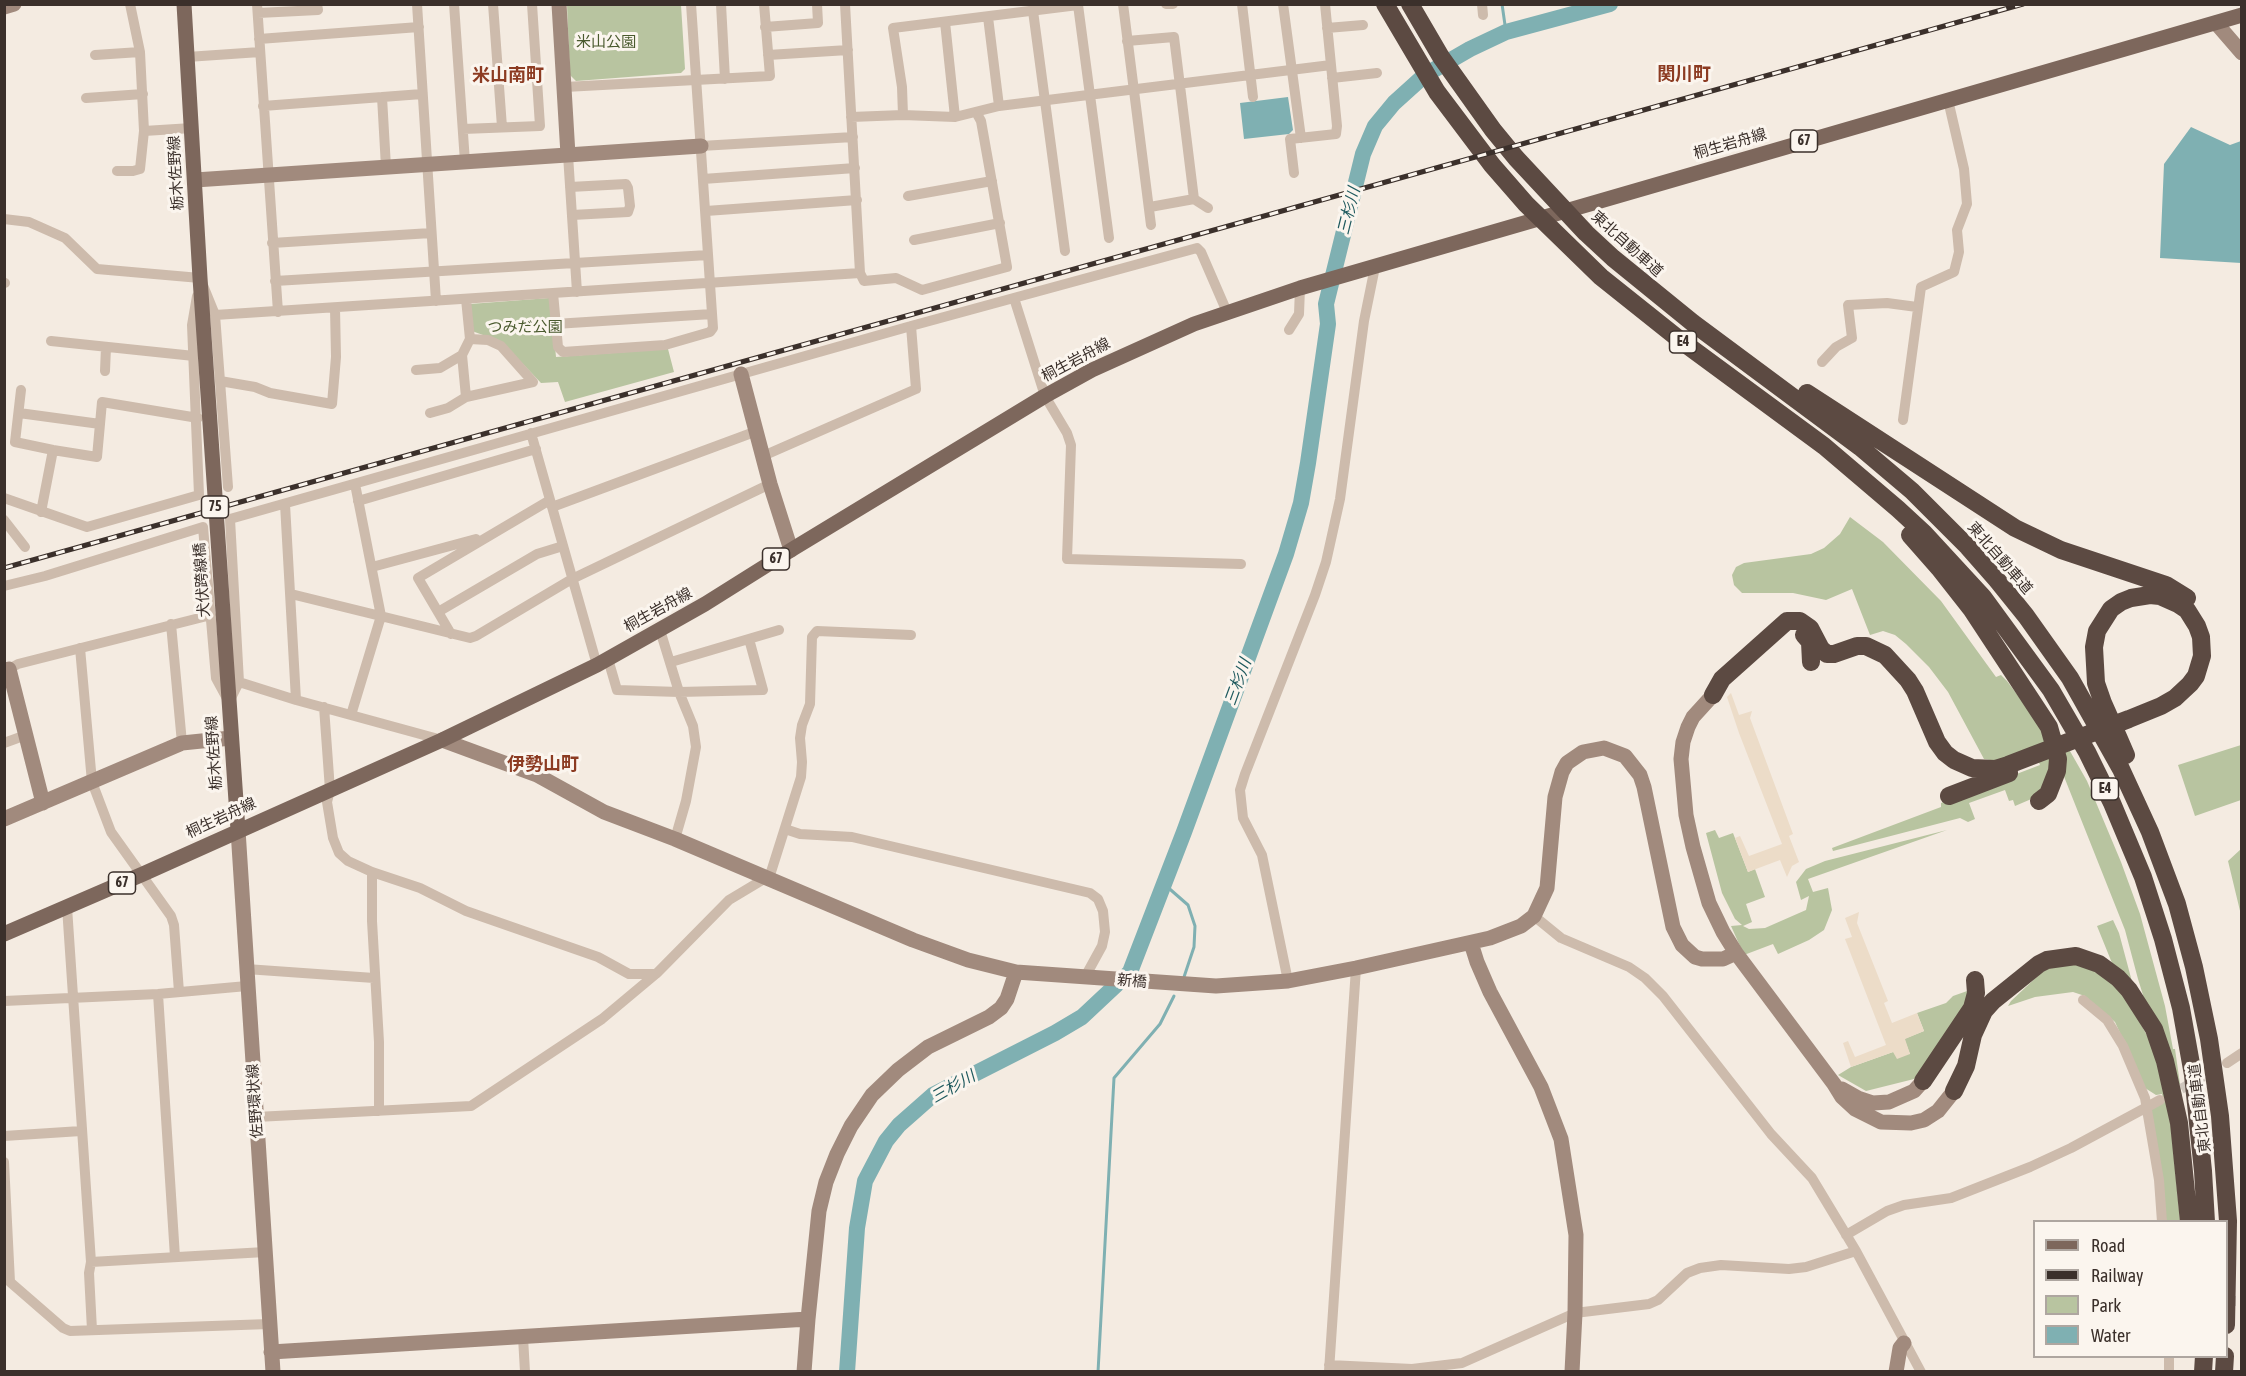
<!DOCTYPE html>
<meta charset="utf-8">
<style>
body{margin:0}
#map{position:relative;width:2246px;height:1376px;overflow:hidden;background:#f4ebe1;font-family:"Asap Condensed",sans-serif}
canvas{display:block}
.frame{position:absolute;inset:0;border:6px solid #3b302b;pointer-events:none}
.legend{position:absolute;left:2033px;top:1220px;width:195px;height:138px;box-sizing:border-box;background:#fbf5ee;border:2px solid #aea6a0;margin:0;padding:8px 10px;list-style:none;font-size:18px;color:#3b302b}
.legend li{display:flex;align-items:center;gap:12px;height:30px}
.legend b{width:30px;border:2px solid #aea6a0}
</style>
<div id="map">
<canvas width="2246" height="1376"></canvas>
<div class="frame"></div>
<ul class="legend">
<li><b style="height:8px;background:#7d675c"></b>Road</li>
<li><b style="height:8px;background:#3b302b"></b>Railway</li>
<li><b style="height:16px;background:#b8c4a0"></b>Park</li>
<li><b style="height:16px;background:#7fb0b2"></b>Water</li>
</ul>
</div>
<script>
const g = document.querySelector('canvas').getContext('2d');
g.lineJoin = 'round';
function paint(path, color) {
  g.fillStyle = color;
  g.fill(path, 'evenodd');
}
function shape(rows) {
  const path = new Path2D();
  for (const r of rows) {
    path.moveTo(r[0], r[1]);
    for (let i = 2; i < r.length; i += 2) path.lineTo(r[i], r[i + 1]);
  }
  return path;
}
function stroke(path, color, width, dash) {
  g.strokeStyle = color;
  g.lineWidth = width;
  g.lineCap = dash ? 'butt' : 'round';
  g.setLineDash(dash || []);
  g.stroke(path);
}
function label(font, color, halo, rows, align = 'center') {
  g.font = font + ' "Asap Condensed","Noto Sans JP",sans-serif';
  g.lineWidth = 6;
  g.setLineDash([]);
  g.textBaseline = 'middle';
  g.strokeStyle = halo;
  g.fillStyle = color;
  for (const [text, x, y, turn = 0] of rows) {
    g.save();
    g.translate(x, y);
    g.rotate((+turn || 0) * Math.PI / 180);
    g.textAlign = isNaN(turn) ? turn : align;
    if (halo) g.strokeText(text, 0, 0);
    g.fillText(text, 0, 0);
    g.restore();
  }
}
paint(shape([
 [567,5,681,5,685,69,681,73,576,81,570,75],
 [549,298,551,301,556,357,668,349,674,372,565,402,558,382,541,383,502,342,472,331,470,304],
 [1850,517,1883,542,1941,601,1996,677,2001,675,2007,681,2040,725,2053,773,2036,797,2015,806,2013,800,2009,801,2005,790,1969,803,1975,819,1968,822,1960,818,1833,851,1832,848,1941,807,1941,803,2040,765,2034,751,2002,762,1984,759,1948,692,1929,667,1906,644,1895,635,1883,631,1870,635,1852,589,1826,600,1793,593,1742,593,1734,585,1732,575,1736,567,1744,563,1811,554,1824,548,1840,534],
 [2058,730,2087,781,2121,862,2140,914,2165,1006,2173,1049,2175,1049,2188,1140,2138,979,2125,930,2063,774],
 [2241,745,2241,800,2195,816,2178,765],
 [1715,830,1719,838,1733,833,1748,872,1755,869,1765,897,1746,904,1752,922,1743,926,1749,929,1765,928,1806,910,1809,896,1801,900,1796,882,1806,869,1825,861,1947,830,1808,879,1813,892,1828,888,1832,910,1824,930,1809,940,1778,954,1773,944,1744,955,1731,926,1742,925,1735,919,1722,893,1706,833],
 [2241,849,2241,915,2228,861],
 [2113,920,2119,933,2134,989,2114,968,2097,926],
 [2078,962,2120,986,2156,1052,2171,1126,2180,1221,2165,1221,2151,1109,2163,1101,2162,1094,2156,1095,2145,1088,2115,1022,2085,996,2073,992,2035,997,2008,1006,2011,1001,2042,972,2053,966],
 [1970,990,1965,1007,1926,1066,1914,1079,1866,1091,1838,1075,1851,1067,1893,1052,1910,1054,1904,1039,1924,1031,1917,1013,1946,1003,1953,996]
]), '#b8c4a0');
paint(shape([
 [1731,693,1739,715,1752,711,1750,718,1793,834,1789,836,1799,862,1792,866,1787,877,1780,860,1748,872,1735,838,1740,836,1749,856,1782,844,1739,733,1727,697],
 [1859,912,1857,923,1888,1001,1884,1003,1892,1023,1917,1013,1924,1031,1905,1039,1910,1054,1897,1059,1893,1052,1851,1067,1843,1043,1848,1041,1855,1057,1886,1045,1845,939,1852,937,1845,918]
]), '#ecdcc8');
paint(shape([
 [1288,97,1293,130,1289,134,1244,139,1240,103],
 [2191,127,2230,145,2241,141,2241,263,2160,258,2164,164]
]), '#7fb0b2');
stroke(shape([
 [1502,4,1506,32],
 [1164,884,1188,905,1195,926,1194,947,1184,977],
 [1098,1372,1114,1078,1160,1024,1174,996]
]), '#7fb0b2', 3);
stroke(shape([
 [847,1372,857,1228,865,1181,886,1141,899,1125,933,1095,1055,1033,1082,1017,1130,972,1184,832,1286,554,1301,503,1308,463,1328,324,1326,304,1363,154,1375,126,1394,103,1425,75,1470,49,1506,32,1610,4]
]), '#7fb0b2', 16);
stroke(shape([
 [2168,1096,2217,1069],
 [2226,1301,2242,1301]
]), '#cfc6bd', 10, [10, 5]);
stroke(shape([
 [257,4,278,312],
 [417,4,436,301],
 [454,4,465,162],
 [493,4,502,127],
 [721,4,725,79],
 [845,4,860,273,864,281,896,278,922,290,1007,267,981,121,976,112],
 [1123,4,1151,225],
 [1166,4,1173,4],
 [1242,4,1253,97],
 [1283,4,1301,138],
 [1482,4,1483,15],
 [1033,11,1065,251],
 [258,13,318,10,317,4],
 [988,17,999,106],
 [945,22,955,117],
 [765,27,818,23,817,4],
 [1327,28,1363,25],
 [259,39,419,27],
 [1127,41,1174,37,1194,199],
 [95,55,140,52],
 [768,55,848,50],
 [187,57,260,52],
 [1332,78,1377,73],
 [565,87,770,76,764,4],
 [382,97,386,167],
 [86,98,143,94],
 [263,106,422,94],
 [903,115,902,87,893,28,1078,5,1109,238],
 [851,117,903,115,955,117,999,106,1331,65],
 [463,129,540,126,532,4],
 [144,131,192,128],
 [701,146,853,137],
 [568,155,577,292],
 [117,171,133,171,140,169,144,131,140,52,130,4],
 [1294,173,1290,139,1336,134,1337,126,1325,4],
 [703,179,855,168],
 [570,187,626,184,628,188,630,206,628,212,572,215],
 [908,196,992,181],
 [1150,207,1194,199,1208,208],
 [706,211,857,200],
 [4,219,29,222,65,238,97,269,200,278,215,315,228,487],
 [914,240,1000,223],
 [272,243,431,233],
 [275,281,708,255],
 [4,283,5,283],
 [553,293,558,347,563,352,665,345,710,332,713,328,691,4],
 [1014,298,1045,396,1067,433,1071,445,1067,559,1241,564],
 [215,315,860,273],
 [555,324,712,314],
 [1289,330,1299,314,1300,288],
 [51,341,194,356],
 [462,355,466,397],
 [1822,362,1836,347,1852,338,1848,305,1887,303,1917,307],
 [416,370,440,368,462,355,470,339,466,299],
 [105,371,106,347],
 [220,381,255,387,270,393,332,404,336,357,335,308],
 [21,390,15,442,53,450,97,457,102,402,198,418],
 [19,413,100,424],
 [430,413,448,408,466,397,533,382,501,346,488,340,470,339],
 [1903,420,1921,287,1954,272,1959,252,1957,230,1967,204,1964,169,1948,100],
 [531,433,597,665],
 [763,456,916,389,911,326],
 [4,498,87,527,199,495,192,325,197,296],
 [358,501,536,449],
 [285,504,296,700],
 [552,507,757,431],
 [41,512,53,450],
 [4,520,25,547],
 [372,567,476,539],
 [4,586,45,576,203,527,216,678,229,702,239,682,230,519,911,326,1197,248,1201,252,1227,312],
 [291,594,470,638,476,636,572,579,770,484],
 [438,612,537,554,563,546],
 [171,624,182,743],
 [660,630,679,692,693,726,696,747,686,801,675,839],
 [451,634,418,578,550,500],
 [80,648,92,782,111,832,171,916,174,925,179,992],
 [608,659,617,690,679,692,763,690,749,639],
 [671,662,779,630],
 [9,669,18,664,211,615],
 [239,682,296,700,442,740],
 [324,707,330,790,327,802,333,838,339,853,348,861,372,872,420,888,466,911,598,957,629,974,656,974],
 [351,715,381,616,355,484],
 [4,743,26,735],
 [785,829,800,834,852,837,1090,893,1098,899,1103,911,1105,932,1102,946,1085,977],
 [372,872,372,921,379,1042,379,1111],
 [67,907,91,1262,89,1273,92,1330],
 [1534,916,1561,938,1629,967,1645,978,1663,996,1771,1134,1812,1178,1856,1251,1921,1372],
 [246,969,374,978],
 [1288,981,1262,855,1243,818,1240,790,1245,774,1315,595,1326,562,1340,499,1364,321,1375,267],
 [158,994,175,1257],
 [2083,1000,2107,1020,2123,1046,2145,1098,2159,1180,2162,1222],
 [4,1001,158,994,247,986],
 [2227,1063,2242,1053],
 [256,1117,471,1106,602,1019,657,973,729,900,764,879,771,872,801,777,802,762,800,738,802,725,810,704,812,637,817,631,911,635],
 [4,1136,81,1131],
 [4,1162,10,1282,63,1328,70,1331,269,1324],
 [1846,1235,1887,1211,1904,1205,1951,1198,2030,1167,2071,1148,2160,1100],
 [91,1262,265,1252],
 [523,1337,525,1372],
 [1329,1365,1412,1369,1462,1363,1575,1313,1649,1304,1658,1300,1687,1273,1700,1268,1721,1265,1789,1269,1806,1267,1856,1251],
 [1329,1371,1356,968],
 [2169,1372,2169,1356]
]), '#cdbbac', 10);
stroke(shape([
 [559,4,568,155],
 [4,7,14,4],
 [2216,23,2242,53],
 [195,180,701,146],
 [741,374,770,484,791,550],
 [4,670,9,669,43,803],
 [1713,695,1693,717,1688,727,1683,742,1681,759,1686,815,1693,847,1709,903,1723,932,1736,953,1834,1084,1842,1097,1855,1109,1881,1122,1911,1123,1924,1120,1938,1111,1954,1091],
 [442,740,537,775,604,812,675,839,913,940,968,960,1016,972,1216,986,1288,981,1356,968,1490,938,1521,926,1534,916,1547,888,1555,797,1562,772,1567,763,1583,752,1604,748,1625,756,1640,775,1644,787,1673,927,1682,945,1695,957,1702,959,1723,959,1736,953],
 [4,819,182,743,231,738],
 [238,830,273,1372],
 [1471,943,1477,962,1490,992,1541,1087,1561,1139,1576,1235,1575,1313,1572,1372],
 [1842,1089,1858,1098,1873,1103,1889,1102,1914,1091,1923,1081],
 [808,1319,819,1211,826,1182,837,1154,851,1126,872,1095,898,1070,928,1047,989,1017,1001,1008,1007,999,1016,972],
 [271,1352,808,1319,804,1372],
 [1896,1372,1900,1348,1904,1343]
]), '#a18a7d', 15);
stroke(shape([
 [184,4,200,278,238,830],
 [4,934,143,874,442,740,597,665,705,604,791,550,1045,396,1092,370,1194,324,1300,288,2242,15]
]), '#7d675c', 15);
stroke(shape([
 [1385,4,1437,92,1492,165,1526,204,1601,277,1680,340,1824,446,1898,509,1924,533,1983,597,2051,690,2087,752,2112,803,2143,877,2163,939,2181,1008,2193,1075,2203,1171,2206,1222],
 [1410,4,1441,57,1493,130,1516,158,1586,233,1613,258,1693,323,1860,447,1912,491,1968,547,1997,580,2026,616,2070,678,2121,769,2150,832,2177,904,2194,967,2209,1039,2220,1116,2228,1221,2226,1325],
 [1807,393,2015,528,2061,550,2166,585,2187,598],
 [1910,535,1939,568,1972,610,2049,727,2058,759,2057,771,2048,794,2039,801],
 [1804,635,1810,642,1811,662],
 [1713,695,1722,679,1787,621,1800,621,1810,628,1821,649,1827,654,1834,654,1857,646,1866,646,1885,655,1908,680,1915,691,1937,742,1945,753,1954,760,1972,768,1995,769,2008,765,2034,755,2129,719,2161,706,2175,698,2190,684,2196,676,2202,656,2201,637,2197,626,2187,610,2178,604,2160,596,2150,595,2131,598,2121,602,2111,609,2097,631,2094,647,2096,683,2103,703,2119,739,2126,755],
 [1949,796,2009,773],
 [1923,1081,1972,1008,1976,993,1975,980],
 [1954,1091,1966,1066,1973,1035,1984,1011,1993,1001,2039,964,2047,960,2076,956,2099,964,2118,978,2129,990,2154,1029,2165,1061,2179,1123,2189,1222],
 [2203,1372,2204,1356],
 [2224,1372,2225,1356]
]), '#5c4a42', 18);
const rail = shape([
 [4,568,2023,4]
]);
stroke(rail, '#3b302b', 5);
stroke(rail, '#fbf5ee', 3, [9]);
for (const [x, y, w] of [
 [1804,141,27],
 [1683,342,27],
 [215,507,27],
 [776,559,27],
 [2105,789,27],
 [122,883,27]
]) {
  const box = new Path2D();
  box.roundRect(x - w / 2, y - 11, w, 22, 4.5);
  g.fillStyle = '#fbf5ee';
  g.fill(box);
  stroke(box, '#3b302b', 1.5);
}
label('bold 14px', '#3b302b', null, [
 ["67",1804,141],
 ["E4",1683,342],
 ["75",215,507],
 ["67",776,559],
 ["E4",2105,789],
 ["67",122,883]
]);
label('15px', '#4a5a2e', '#fbf5ee', [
 ["米山公園",606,42],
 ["つみだ公園",525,327]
]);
label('15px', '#3b302b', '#fbf5ee', [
 ["桐生岩舟線",1730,144,-16],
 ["栃木佐野線",176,173,-93],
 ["東北自動車道",1627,244,42],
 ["桐生岩舟線",1076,360,-28],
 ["東北自動車道",2000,558,49],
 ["犬伏跨線橋",202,580,-94],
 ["桐生岩舟線",658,610,-29],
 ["栃木佐野線",214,753,-94],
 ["桐生岩舟線",221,818,-25],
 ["新橋",1132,981,5],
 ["佐野環状線",255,1101,-94],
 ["東北自動車道",2200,1108,-97]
]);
label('italic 16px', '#1f5a5e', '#fbf5ee', [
 ["三杉川",1349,211,-76],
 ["三杉川",1238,682,-70],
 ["三杉川",953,1087,-30]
]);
label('bold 18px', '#8c3b22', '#fbf5ee', [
 ["関川町",1684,74],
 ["米山南町",508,75],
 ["伊勢山町",543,764]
]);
</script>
